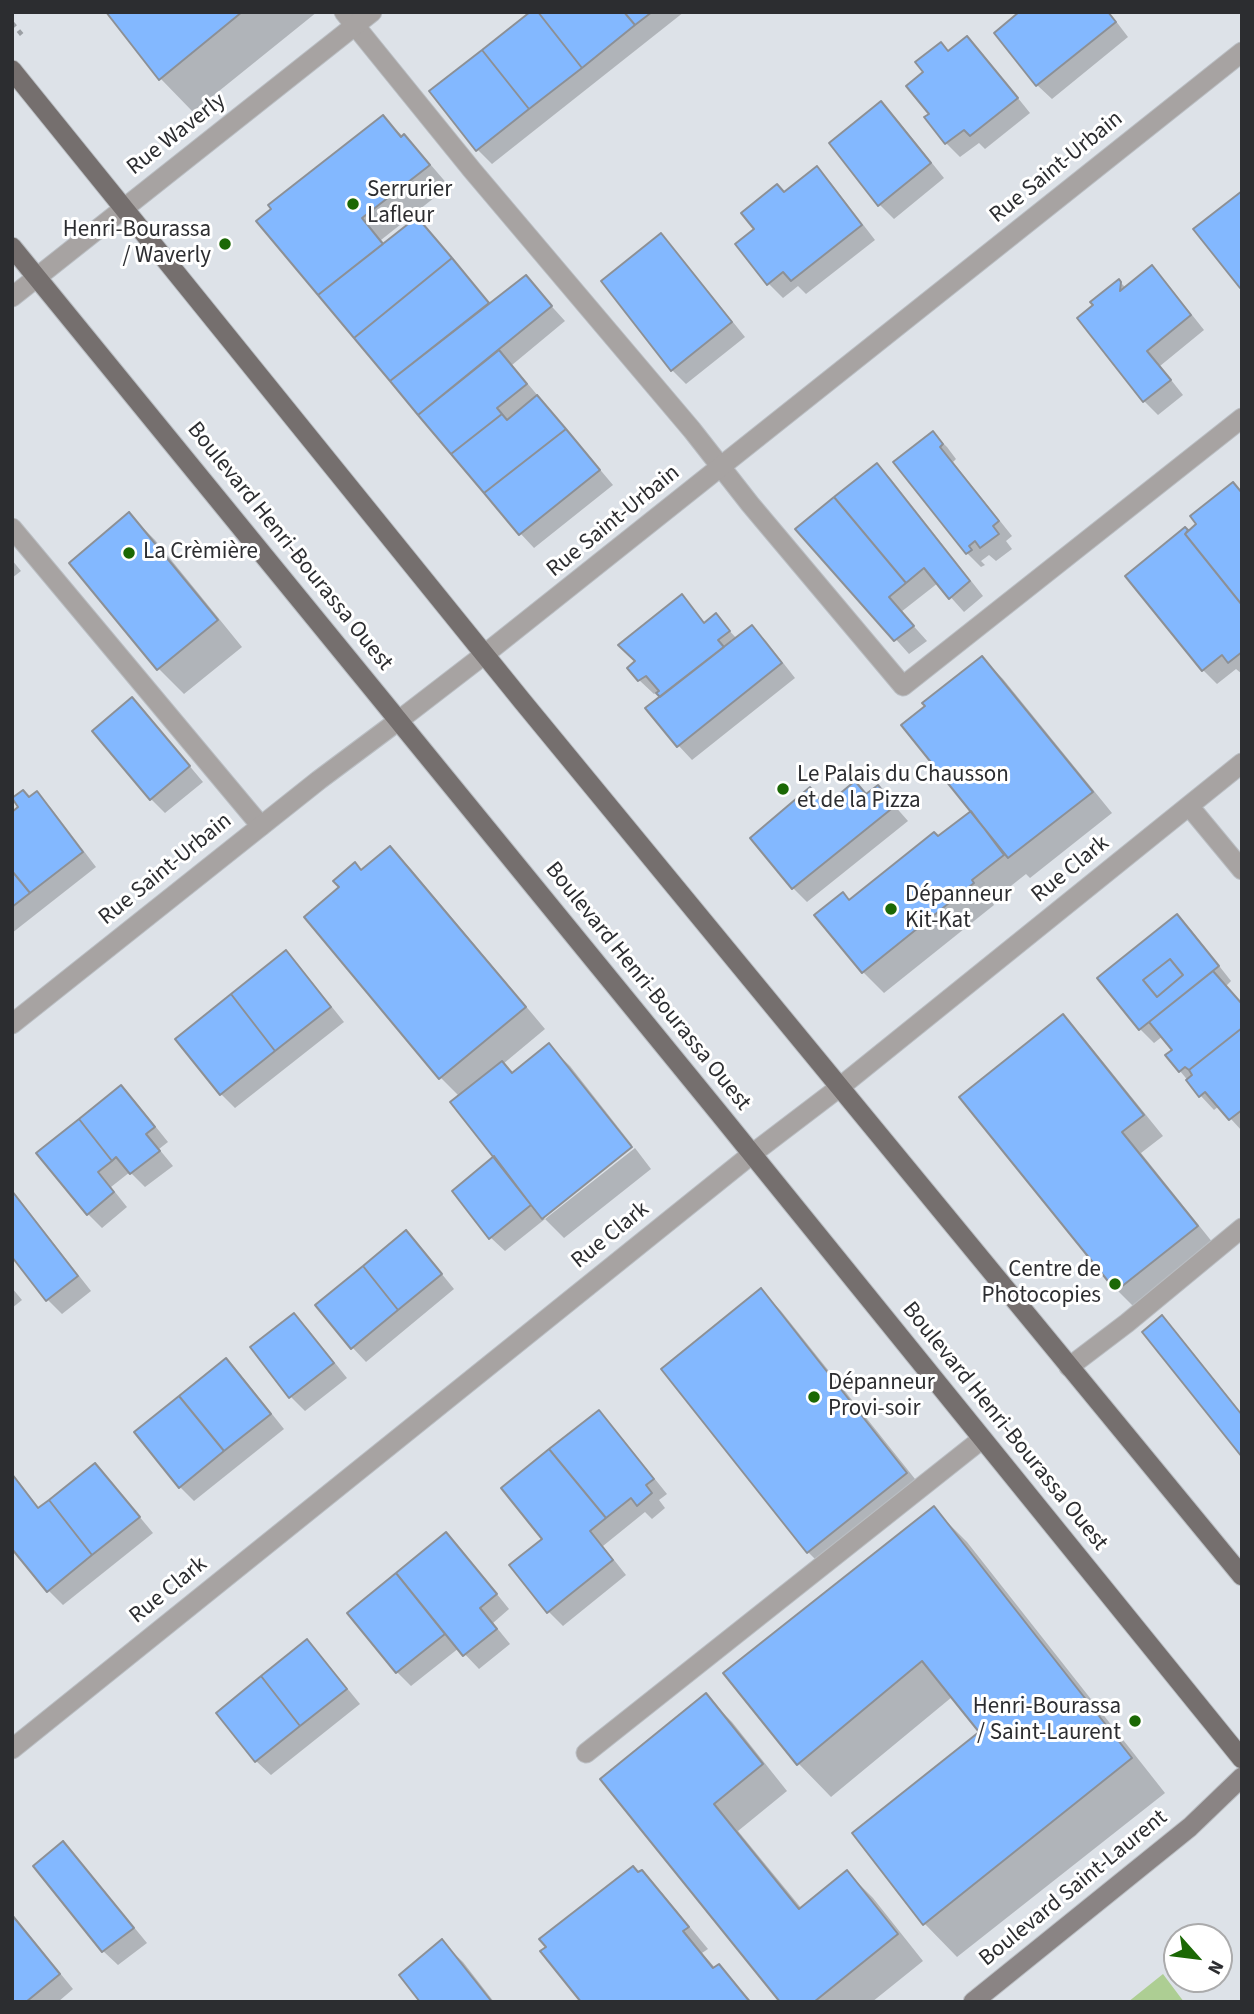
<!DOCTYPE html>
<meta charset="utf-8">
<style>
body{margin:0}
#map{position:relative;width:1254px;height:2014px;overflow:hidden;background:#dde2e8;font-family:"Source Sans 3",sans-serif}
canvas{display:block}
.frame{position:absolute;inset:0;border:14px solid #2c2d30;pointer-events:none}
.north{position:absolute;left:1163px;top:1923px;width:70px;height:70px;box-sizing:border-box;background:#fff;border:2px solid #ababac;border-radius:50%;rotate:118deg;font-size:19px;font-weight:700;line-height:28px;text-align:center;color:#2c2d30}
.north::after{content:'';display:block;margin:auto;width:24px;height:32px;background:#1b6805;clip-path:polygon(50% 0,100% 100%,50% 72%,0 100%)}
</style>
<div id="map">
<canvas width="1254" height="2014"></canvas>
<div class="frame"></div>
<div class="north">N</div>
</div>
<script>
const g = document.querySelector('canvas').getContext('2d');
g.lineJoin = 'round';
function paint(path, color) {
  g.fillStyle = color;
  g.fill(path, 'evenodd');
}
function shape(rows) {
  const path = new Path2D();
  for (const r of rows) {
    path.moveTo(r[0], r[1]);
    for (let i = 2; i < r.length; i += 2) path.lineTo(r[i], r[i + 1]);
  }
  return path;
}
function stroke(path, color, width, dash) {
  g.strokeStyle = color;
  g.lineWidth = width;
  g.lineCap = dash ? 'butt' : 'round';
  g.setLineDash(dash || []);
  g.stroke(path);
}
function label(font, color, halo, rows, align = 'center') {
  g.font = font + ' "Source Sans 3",sans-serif';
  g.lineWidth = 6;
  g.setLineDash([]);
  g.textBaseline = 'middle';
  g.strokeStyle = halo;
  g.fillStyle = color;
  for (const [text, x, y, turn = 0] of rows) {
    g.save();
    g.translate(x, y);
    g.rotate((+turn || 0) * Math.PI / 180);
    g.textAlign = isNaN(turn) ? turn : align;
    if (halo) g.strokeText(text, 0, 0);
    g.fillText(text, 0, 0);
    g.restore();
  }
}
paint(shape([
 [1163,1974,1184,2002,1128,2002]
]), '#adce93');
paint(shape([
 [108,12,317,12,193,112,160,78],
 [532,12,684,12,492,164,478,150,432,92],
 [1022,12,1109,12,1128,37,1052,99,1037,85],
 [967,38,981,52,1030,113,985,149,979,143,960,157,946,143,931,114,949,53],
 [881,103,895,117,944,178,894,219,879,204],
 [383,117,424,157,449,186,381,240,385,244,431,233,490,304,525,277,565,321,512,365,613,485,534,548,520,533,258,222],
 [816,169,831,183,875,240,806,294,798,286,783,298,769,284,738,244,757,229,785,194],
 [660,235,675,250,745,337,686,384,672,370],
 [1152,268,1166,282,1204,330,1160,366,1183,395,1158,415,1144,401,1079,319,1119,281,1126,288],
 [933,433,947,447,956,459,953,462,1012,536,1006,541,1012,549,996,561,989,555,981,561,985,565,981,567,967,553],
 [877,465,891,479,983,596,964,612,938,583,901,612,927,641,909,654,798,529],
 [1242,493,1242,674,1236,669,1217,684,1203,670,1127,576,1185,529,1188,533],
 [129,514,155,540,242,647,184,694,158,668],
 [12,560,21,571,12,578],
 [681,597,706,624,716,616,737,639,752,627,766,641,795,678,692,760,678,745,662,697,657,692,654,694,639,680,637,662],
 [982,658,1003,679,1112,813,1030,878,1026,874,992,901,994,905,884,993,863,972,849,901,973,812],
 [132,700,146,714,203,782,165,813,151,799],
 [878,787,908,821,807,902,793,888,809,790,826,807,867,795],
 [37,793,51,808,96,867,12,933,12,814],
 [390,848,411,869,545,1029,503,1064,513,1074,549,1046,570,1066,632,1145,542,1216,545,1219,635,1148,651,1169,564,1238,545,1219,505,1251,490,1237,496,1157,460,1097,441,1078,306,917],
 [1177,916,1191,930,1231,981,1226,986,1242,1003,1242,1131,1219,1106,1214,1110,1200,1095,1180,1071,1175,1050,1163,1036,1154,1043,1140,1029,1100,978],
 [286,953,300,967,344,1022,235,1108,221,1094],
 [1062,1016,1083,1037,1163,1136,1141,1153,1217,1248,1138,1311,1117,1290,962,1097],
 [121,1087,135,1101,168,1142,159,1149,173,1166,145,1187,130,1172,111,1187,127,1207,102,1228,88,1214,39,1153],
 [12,1190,91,1291,62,1314,48,1300,12,1255],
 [406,1233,420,1247,454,1289,366,1362,352,1347],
 [12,1288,22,1300,12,1308],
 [761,1290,781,1311,927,1494,829,1573,808,1552,663,1369],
 [294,1315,308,1329,347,1378,305,1411,291,1397,252,1348],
 [1162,1318,1176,1332,1242,1414,1242,1455],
 [226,1360,240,1374,284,1429,194,1501,180,1487],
 [599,1412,613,1427,667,1494,659,1500,665,1508,652,1519,645,1512,603,1546,626,1575,563,1626,549,1612,511,1566,545,1540],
 [95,1466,109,1480,153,1533,63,1605,49,1591,12,1546,12,1473,40,1509],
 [934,1509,967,1542,1165,1793,957,1957,924,1923,981,1733,952,1697,831,1797,798,1763],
 [446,1534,460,1548,509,1609,493,1623,510,1644,479,1669,459,1648,411,1686,397,1672,350,1613],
 [306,1642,321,1656,360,1704,271,1775,256,1761,218,1713],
 [706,1696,732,1722,787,1791,738,1831,802,1909,847,1872,873,1898,923,1961,872,2002,782,2002,602,1779],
 [63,1843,77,1858,147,1943,118,1965,103,1951,36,1866],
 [642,1872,662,1893,708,1949,702,1953,716,1969,719,1966,752,2002,584,2002,639,1874],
 [12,1914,73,1989,58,2002,16,2002,12,1997],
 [442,1942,463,1962,494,2002,423,2002]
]), '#0003');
const building = shape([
 [106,12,242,12,159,80,106,12],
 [530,12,538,12,582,68,529,109,482,50,530,12],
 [538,12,624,12,635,25,582,68,538,12],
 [624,12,652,12,635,25,624,12],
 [1019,12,1108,12,1116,22,1036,86,994,33,1019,12],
 [967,36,1018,98,970,136,964,130,945,144,924,117,929,114,906,86,923,72,915,62,941,42,948,51,967,36],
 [482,50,529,109,476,151,429,91,482,50],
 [881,101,931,163,878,206,829,143,881,101],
 [383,115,401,137,404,134,430,165,362,218,383,244,318,295,256,221,271,209,268,205,383,115],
 [817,166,862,225,791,281,783,272,767,285,735,244,754,229,741,213,777,184,784,192,817,166],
 [1242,191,1242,287,1240,288,1193,229,1242,191],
 [417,217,452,258,354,338,318,295,417,217],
 [661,233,732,322,671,371,601,281,661,233],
 [452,258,489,303,390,381,354,338,452,258],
 [1152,265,1191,315,1147,351,1171,380,1143,402,1077,318,1093,305,1090,302,1119,279,1121,282,1120,291,1152,265],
 [526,275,552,306,418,415,390,381,526,275],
 [499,350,527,384,497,408,502,414,451,454,418,415,499,350],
 [537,395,566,429,484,493,451,454,502,414,507,420,537,395],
 [566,429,600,470,519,535,484,493,566,429],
 [933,431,943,444,940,447,999,521,993,526,999,534,980,548,975,541,969,546,972,550,966,554,893,462,933,431],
 [877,463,970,581,949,599,924,568,906,583,834,497,877,463],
 [1233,482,1242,493,1242,605,1185,534,1196,524,1190,516,1233,482],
 [834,497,906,583,889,597,914,626,894,641,795,529,834,497],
 [129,512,218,620,157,670,69,563,129,512],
 [1185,527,1188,530,1185,534,1242,605,1242,652,1228,663,1222,655,1202,671,1125,576,1185,527],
 [682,594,704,623,716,613,730,631,718,640,724,647,660,697,656,693,659,691,646,676,638,681,627,668,635,661,618,645,682,594],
 [752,625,782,663,677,747,645,708,752,625],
 [982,656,1093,792,1008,858,901,725,925,706,922,703,982,656],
 [132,697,190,766,150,800,92,731,132,697],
 [855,781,866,794,878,785,895,806,792,889,750,838,810,787,825,806,855,781],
 [23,790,29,797,37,791,83,852,30,893,12,871,12,812,18,807,12,798,23,790],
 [971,811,1004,855,972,880,974,883,862,973,814,915,843,892,849,900,934,832,938,836,971,811],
 [390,846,526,1007,439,1079,304,917,339,887,333,881,355,862,361,870,390,846],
 [12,871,30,893,12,907,12,871],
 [1177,914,1219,966,1139,1030,1097,978,1177,914],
 [1170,959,1183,975,1157,997,1143,980,1170,959],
 [286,950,331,1007,275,1051,231,994,286,950],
 [1170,959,1183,975,1157,997,1143,980,1170,959],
 [1213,971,1242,1004,1242,1028,1189,1070,1185,1067,1179,1072,1165,1055,1172,1050,1149,1022,1213,971],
 [231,994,275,1051,220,1095,175,1039,231,994],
 [1063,1014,1144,1115,1122,1132,1198,1226,1116,1291,959,1097,1063,1014],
 [1242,1028,1242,1110,1229,1120,1205,1092,1199,1097,1186,1080,1192,1075,1189,1070,1242,1028],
 [549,1043,632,1147,542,1219,450,1102,502,1061,512,1073,549,1043],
 [121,1085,155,1127,146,1134,160,1151,130,1174,116,1157,112,1161,79,1119,121,1085],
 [79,1119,112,1161,98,1172,114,1192,87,1215,36,1153,79,1119],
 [494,1156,531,1205,489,1239,452,1191,494,1156],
 [12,1191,78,1276,46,1301,12,1257,12,1191],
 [406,1230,442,1274,398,1310,363,1266,406,1230],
 [363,1266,398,1310,351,1349,315,1305,363,1266],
 [761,1288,907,1473,807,1553,661,1369,761,1288],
 [294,1313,334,1363,289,1398,250,1347,294,1313],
 [1162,1315,1242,1415,1242,1457,1142,1332,1162,1315],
 [226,1358,271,1414,224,1451,179,1396,226,1358],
 [179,1396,224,1451,179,1488,134,1432,179,1396],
 [599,1410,654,1479,646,1485,652,1493,637,1506,631,1498,606,1518,549,1449,599,1410],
 [549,1449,606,1518,590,1531,613,1560,547,1613,509,1565,542,1539,501,1488,549,1449],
 [95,1463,140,1517,92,1555,49,1500,95,1463],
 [12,1474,38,1508,49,1500,92,1555,47,1592,12,1549,12,1474],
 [934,1506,1132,1758,923,1925,852,1833,979,1732,922,1661,797,1765,723,1673,934,1506],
 [446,1532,497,1594,480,1608,497,1629,463,1656,396,1573,446,1532],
 [396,1573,445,1634,396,1673,347,1613,396,1573],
 [307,1639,347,1689,300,1726,261,1676,307,1639],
 [261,1676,300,1726,255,1762,216,1713,261,1676],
 [706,1693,763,1764,714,1804,799,1909,847,1870,898,1934,814,2002,780,2002,600,1779,706,1693],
 [63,1841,134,1928,102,1952,33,1866,63,1841],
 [633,1866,638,1872,642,1870,689,1927,683,1931,713,1968,719,1964,750,2002,581,2002,540,1951,546,1947,539,1939,633,1866],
 [12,1915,60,1974,26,2002,14,2002,12,1999,12,1915],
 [442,1939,492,2002,420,2002,399,1975,442,1939]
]);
paint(building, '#83b8ff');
stroke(building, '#8c9096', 2);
const service = shape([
 [344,12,472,170,692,430,750,504,903,686,1242,418],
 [12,528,261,826],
 [398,721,485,654],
 [752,1154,840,1087],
 [1069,1367,1127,1323,1242,1228],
 [586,1753,982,1439]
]);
const minor = shape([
 [12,297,372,12],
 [485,654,1242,52],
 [1189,806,1242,870],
 [12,1024,319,780,398,721],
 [840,1087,1242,763],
 [12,1749,752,1154]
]);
const secondary = shape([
 [973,2002,1190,1827,1242,1777]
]);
const primary = shape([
 [12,70,523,702,1242,1576],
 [12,247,718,1112,1242,1759]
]);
stroke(service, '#babec3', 21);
stroke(minor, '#babec3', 21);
stroke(secondary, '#babec3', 21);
stroke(primary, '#babec3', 21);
stroke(shape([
 [12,23,23,36]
]), '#9b9fa4', 4.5, [5, 5]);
stroke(service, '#a7a3a2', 19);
stroke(minor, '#a7a3a2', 19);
stroke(secondary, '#8a8484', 19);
stroke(primary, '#756f6e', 19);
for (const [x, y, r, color] of [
 [353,204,7,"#1b6805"],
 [225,244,7,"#1b6805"],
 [129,553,7,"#1b6805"],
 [783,789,7,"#1b6805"],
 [891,909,7,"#1b6805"],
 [1115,1284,7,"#1b6805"],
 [814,1397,7,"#1b6805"],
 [1135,1721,7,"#1b6805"]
]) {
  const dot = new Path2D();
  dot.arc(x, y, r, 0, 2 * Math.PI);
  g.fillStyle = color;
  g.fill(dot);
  stroke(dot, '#fff', 2.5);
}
label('23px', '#2c2d30', '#fff', [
 ["Rue Waverly",177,135,-38],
 ["Rue Saint-Urbain",1057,168,-39],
 ["Rue Saint-Urbain",614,522,-39],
 ["Boulevard Henri-Bourassa Ouest",289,547,51],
 ["Rue Saint-Urbain",166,870,-39],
 ["Rue Clark",1071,870,-39],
 ["Boulevard Henri-Bourassa Ouest",647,987,51],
 ["Rue Clark",611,1236,-39],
 ["Boulevard Henri-Bourassa Ouest",1004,1427,51],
 ["Rue Clark",169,1591,-39],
 ["Boulevard Saint-Laurent",1074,1889,-39]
]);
label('23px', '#2c2d30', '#fff', [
 ["Serrurier",367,191],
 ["Lafleur",367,217],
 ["Henri-Bourassa",211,231,"right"],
 ["/ Waverly",211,257,"right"],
 ["La Crèmière",143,553],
 ["Le Palais du Chausson",797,776],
 ["et de la Pizza",797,802],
 ["Dépanneur",905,896],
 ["Kit-Kat",905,922],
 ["Centre de",1101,1271,"right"],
 ["Photocopies",1101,1297,"right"],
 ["Dépanneur",828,1384],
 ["Provi-soir",828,1410],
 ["Henri-Bourassa",1121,1708,"right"],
 ["/ Saint-Laurent",1121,1734,"right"]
], 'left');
</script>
